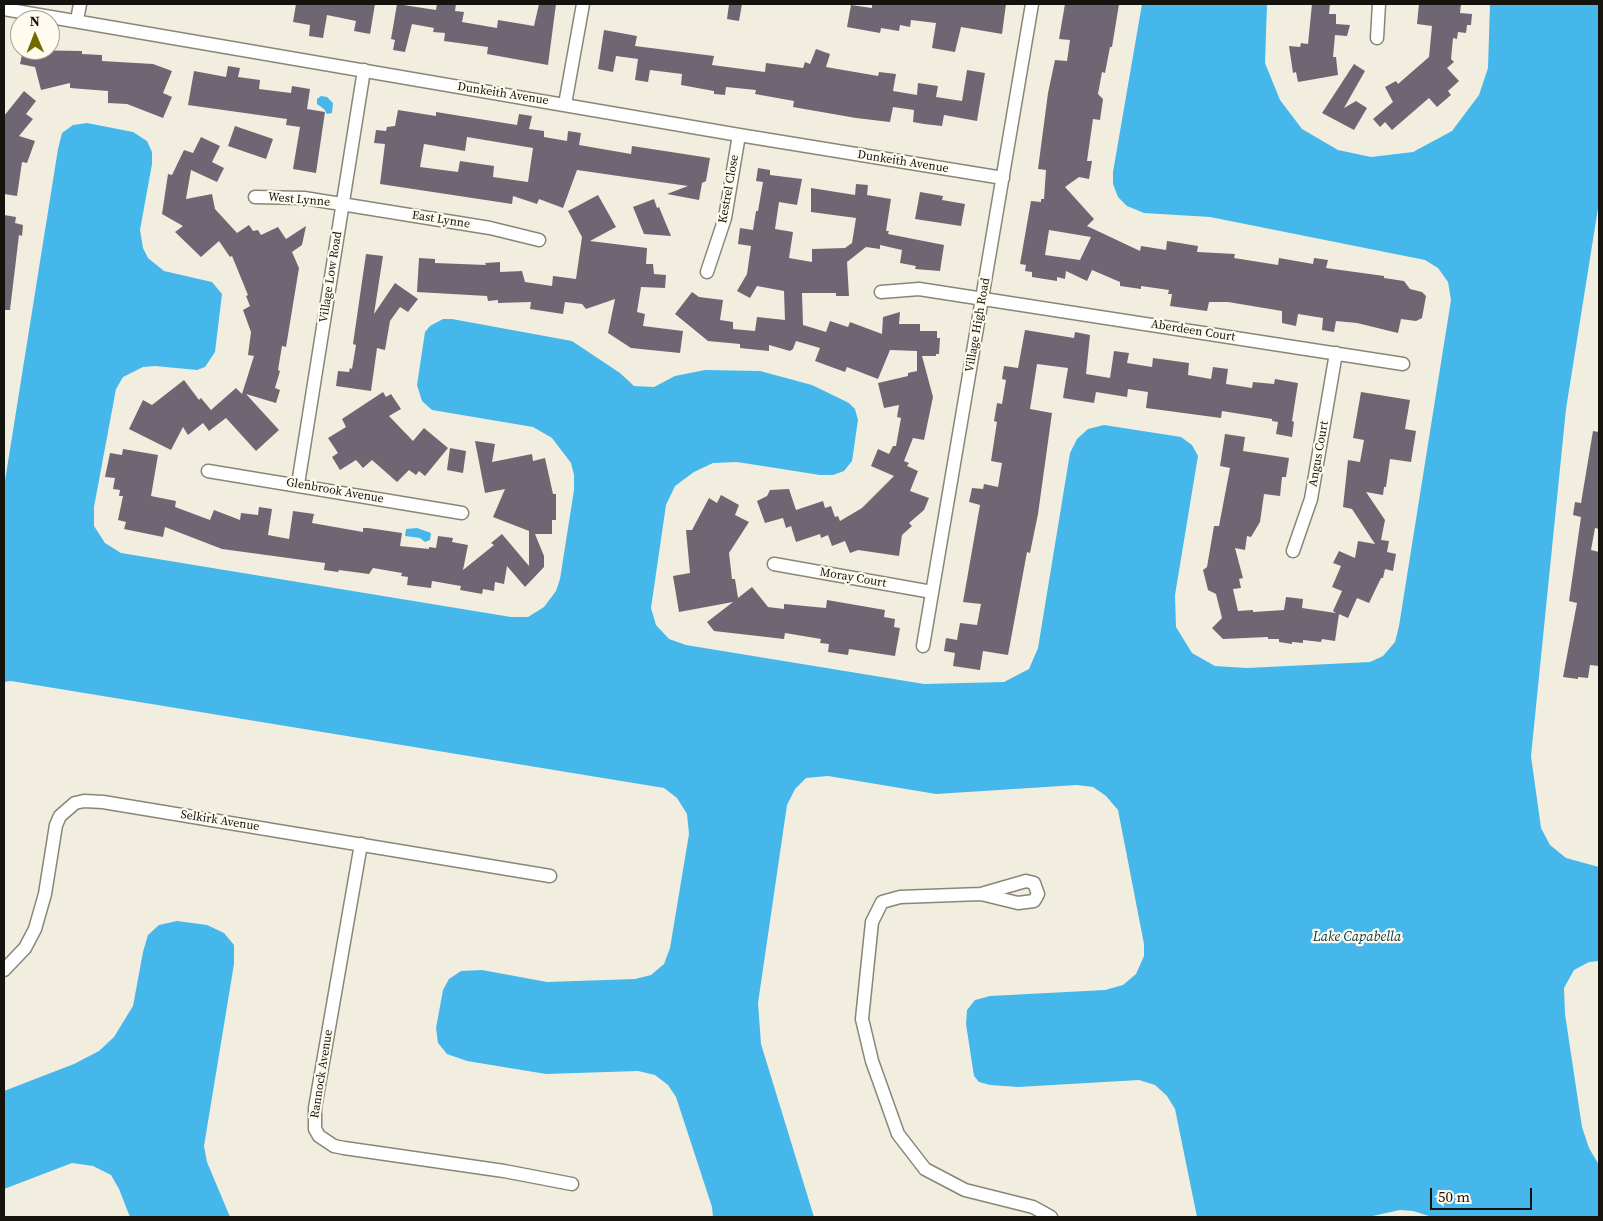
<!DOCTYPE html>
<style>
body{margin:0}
#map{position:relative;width:1603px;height:1221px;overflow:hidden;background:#f2eedf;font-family:"Source Serif 4",serif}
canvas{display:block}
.frame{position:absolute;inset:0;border:5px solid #14130e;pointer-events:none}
.north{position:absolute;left:10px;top:10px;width:50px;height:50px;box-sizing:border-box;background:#fffbef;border:1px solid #a19e95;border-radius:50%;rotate:359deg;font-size:14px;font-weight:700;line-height:20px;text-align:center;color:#14130e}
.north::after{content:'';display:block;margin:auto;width:18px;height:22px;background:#726900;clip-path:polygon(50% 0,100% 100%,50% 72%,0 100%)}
.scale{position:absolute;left:1430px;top:1188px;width:102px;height:22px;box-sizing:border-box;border:2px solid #14130e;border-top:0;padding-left:6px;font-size:15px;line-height:18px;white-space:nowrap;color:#14130e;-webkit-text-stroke:4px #fffbef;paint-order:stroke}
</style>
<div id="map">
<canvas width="1603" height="1221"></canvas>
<div class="frame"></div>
<div class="north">N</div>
<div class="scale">50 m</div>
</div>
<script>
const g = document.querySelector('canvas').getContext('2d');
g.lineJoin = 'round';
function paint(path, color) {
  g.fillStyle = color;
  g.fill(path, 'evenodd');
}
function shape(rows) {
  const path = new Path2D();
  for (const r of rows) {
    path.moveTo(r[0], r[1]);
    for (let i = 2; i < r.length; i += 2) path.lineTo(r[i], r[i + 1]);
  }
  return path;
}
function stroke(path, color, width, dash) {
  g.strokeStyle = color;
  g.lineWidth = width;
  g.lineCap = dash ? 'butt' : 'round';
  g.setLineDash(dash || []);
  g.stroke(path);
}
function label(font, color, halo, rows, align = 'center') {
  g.font = font + ' "Source Serif 4",serif';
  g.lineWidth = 4.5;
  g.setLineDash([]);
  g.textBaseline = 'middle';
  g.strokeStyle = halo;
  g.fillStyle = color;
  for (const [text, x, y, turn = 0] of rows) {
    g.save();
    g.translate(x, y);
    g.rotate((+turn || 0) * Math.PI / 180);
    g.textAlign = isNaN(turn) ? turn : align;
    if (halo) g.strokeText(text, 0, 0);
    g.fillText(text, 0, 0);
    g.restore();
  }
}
paint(shape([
 [1142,4,1267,4,1265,63,1280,100,1302,129,1338,150,1371,157,1413,152,1452,131,1479,95,1488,68,1490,4,1599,4,1599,202,1566,409,1531,756,1541,828,1550,845,1566,858,1599,867,1599,961,1589,962,1574,970,1564,988,1565,1014,1582,1127,1589,1148,1599,1165,1599,1217,1432,1217,1413,1211,1400,1210,1368,1217,1197,1217,1175,1109,1167,1096,1155,1085,1139,1080,1018,1087,990,1085,979,1082,974,1076,966,1024,967,1010,975,1000,990,996,1105,990,1123,985,1136,974,1144,956,1144,944,1118,810,1106,796,1093,787,1077,785,936,794,828,776,806,778,795,789,787,805,758,1003,761,1044,814,1217,713,1217,712,1207,676,1097,668,1085,655,1075,638,1071,546,1074,467,1061,447,1054,438,1043,436,1028,443,990,449,979,461,971,482,970,547,982,635,979,651,975,664,964,670,948,689,834,687,814,677,798,664,788,11,681,4,682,4,487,58,149,62,133,73,125,87,123,133,132,147,141,152,152,152,164,140,230,143,248,148,258,164,271,212,282,222,294,215,352,205,367,197,370,155,366,143,367,123,377,116,389,94,507,94,526,105,543,121,553,511,617,528,617,544,607,556,591,560,579,574,490,574,475,571,463,552,438,533,427,432,410,422,401,417,385,425,332,430,326,443,319,452,319,572,341,620,373,634,386,654,387,675,376,705,370,760,371,812,385,849,403,855,409,858,420,852,461,844,471,833,475,820,475,737,462,713,463,694,472,675,486,666,505,651,608,656,625,669,639,686,645,924,684,1004,682,1029,669,1038,648,1070,453,1077,439,1088,429,1104,425,1181,437,1192,445,1198,456,1175,595,1176,627,1192,653,1215,666,1247,668,1370,662,1383,656,1395,642,1399,626,1451,300,1448,282,1438,268,1425,260,1210,217,1144,213,1127,206,1118,197,1113,184,1113,172],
 [321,96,327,97,333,103,332,113,327,114,324,109,317,104,317,99],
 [417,528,431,533,430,540,425,542,420,538,405,536,406,529],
 [177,921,207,925,224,933,234,945,234,964,204,1146,207,1162,230,1217,130,1217,119,1189,111,1175,93,1166,72,1163,4,1189,4,1091,74,1064,99,1051,114,1037,133,1006,143,952,148,935,159,925]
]), '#46b7eb');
paint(shape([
 [296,4,375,4,370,34,354,31,356,21,327,15,323,38,309,36,310,25,293,22],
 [397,4,436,10,437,4,456,4,455,11,464,12,462,22,497,28,498,20,534,26,539,4,556,4,548,65,487,54,488,47,444,41,445,33,433,32,434,28,412,24,405,52,393,50,395,40,391,39],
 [729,4,742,4,739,21,727,19],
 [872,4,1006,4,1002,34,961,27,955,52,932,48,936,23,911,20,910,27,900,25,899,31,881,28,880,33,847,27,851,5,872,8],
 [1065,4,1119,4,1112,47,1110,47,1105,73,1102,72,1098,94,1103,99,1100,120,1093,119,1087,161,1092,161,1089,179,1079,177,1065,187,1094,219,1087,226,1140,251,1141,246,1166,250,1167,241,1198,246,1197,252,1235,254,1234,258,1278,265,1279,258,1313,264,1314,258,1328,260,1326,268,1384,276,1384,278,1404,281,1410,289,1422,292,1426,296,1422,318,1416,321,1401,319,1398,333,1357,323,1336,321,1334,332,1322,330,1323,318,1298,314,1296,326,1282,323,1282,311,1228,302,1209,302,1207,311,1170,306,1172,294,1168,294,1169,290,1141,286,1141,289,1120,286,1120,282,1092,270,1087,281,1066,271,1065,279,1057,277,1057,281,1032,277,1032,272,1025,271,1026,265,1020,264,1031,201,1041,202,1041,199,1044,199,1046,170,1038,169,1048,93,1055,60,1067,61,1070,40,1059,39],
 [1049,230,1091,237,1080,260,1045,255],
 [1312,4,1330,4,1329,14,1336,14,1336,24,1350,25,1347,36,1335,35,1333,57,1336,57,1338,75,1298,82,1296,72,1293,73,1289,46,1300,47,1301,43,1308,44],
 [1419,4,1461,4,1460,13,1472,14,1471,25,1467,25,1466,33,1458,32,1457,39,1453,38,1451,59,1454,62,1447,68,1459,81,1448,91,1451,95,1437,107,1429,98,1392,130,1385,122,1380,127,1373,119,1393,102,1385,87,1396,81,1398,84,1429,57,1432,26,1417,24],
 [604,30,637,36,635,46,714,56,712,65,765,72,766,63,803,68,805,62,810,64,816,49,830,54,826,67,878,76,879,72,896,74,893,91,917,95,918,83,938,86,936,97,962,101,967,70,985,73,977,121,944,115,942,126,924,124,913,122,914,110,893,107,890,122,856,118,793,107,794,101,755,94,756,90,726,87,725,95,714,94,714,91,681,85,682,74,650,70,648,82,635,80,638,59,616,56,613,72,598,69],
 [23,50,82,51,82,54,102,55,102,61,153,64,172,71,163,93,172,97,163,118,127,104,108,103,108,91,70,88,70,83,41,90,35,67,20,64],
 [1354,64,1365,71,1344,108,1356,101,1367,108,1354,130,1322,113],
 [228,66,240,68,238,77,260,80,259,89,291,93,292,86,310,89,307,109,325,112,316,173,293,169,300,127,286,125,287,119,188,105,194,71,226,77],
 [24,91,36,101,26,114,33,119,19,136,35,141,27,163,22,162,17,196,4,194,4,116],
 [398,110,436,116,436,112,517,125,519,114,532,116,529,129,544,131,544,137,567,141,568,131,581,133,579,145,631,154,632,146,710,158,706,181,702,183,699,200,667,194,688,186,577,170,563,208,539,199,537,204,513,196,512,204,380,184,385,144,374,143,376,130,386,131,387,127,395,126],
 [467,137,533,148,528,182,493,177,494,166,460,161,458,172,420,167,424,144,465,151],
 [235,126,273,139,266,159,228,146],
 [201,137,220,146,212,162,224,168,217,182,191,170,186,199,212,194,215,209,237,233,249,225,253,231,258,230,261,235,278,227,286,239,306,226,302,245,292,252,299,268,286,347,282,346,278,370,280,371,275,388,280,390,276,403,246,394,279,430,256,451,226,418,209,431,203,423,188,435,183,427,171,450,129,429,143,400,152,405,184,380,199,400,201,398,211,410,236,388,242,394,254,356,248,355,251,332,243,310,250,306,246,296,248,295,232,256,230,257,219,241,201,257,175,232,183,226,162,214,168,174,172,175,184,150,193,153],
 [758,168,770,170,770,175,802,179,797,205,779,202,775,229,793,232,789,258,812,262,812,249,845,248,852,243,856,218,811,212,811,188,855,195,856,184,868,185,867,195,891,199,886,231,889,231,888,234,944,245,940,271,915,269,916,266,900,263,902,250,880,245,880,249,866,247,847,262,849,296,836,296,836,293,802,293,803,325,826,332,830,321,848,327,850,322,882,334,883,317,900,312,899,324,920,324,920,331,937,331,937,338,940,338,939,354,936,354,936,356,922,356,933,397,924,440,913,438,904,461,909,463,907,466,918,471,910,491,929,498,924,510,909,523,912,526,902,535,899,556,858,550,850,553,845,541,832,546,828,535,821,538,820,534,796,542,791,526,786,528,783,518,765,523,757,501,767,496,770,490,789,489,796,510,823,501,825,508,831,506,835,517,838,516,840,521,862,508,894,476,871,466,878,449,889,454,893,446,896,446,901,418,897,417,899,405,884,408,878,383,908,376,908,373,917,371,917,351,890,350,878,379,847,367,845,372,815,361,820,348,796,341,793,349,790,351,769,345,769,351,740,348,740,344,708,341,675,314,692,292,699,297,723,300,720,320,733,322,733,329,755,331,757,317,785,320,784,291,757,286,750,298,737,291,747,274,751,246,738,244,740,228,753,230,756,211,758,211,763,182,756,181],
 [920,192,943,196,942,200,965,204,961,226,915,219],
 [598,195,616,227,590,241,647,248,646,264,653,264,654,274,666,275,665,288,641,287,637,312,645,314,643,326,683,331,680,353,631,348,608,333,615,299,586,309,582,304,565,302,563,314,530,309,531,302,498,303,498,300,488,301,487,296,417,292,419,258,435,259,435,263,486,265,485,263,500,262,500,272,522,271,525,282,552,286,553,276,576,279,582,237,568,211],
 [654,199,657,208,659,207,671,236,644,234,633,207],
 [4,215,16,217,15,223,23,225,22,236,19,235,10,310,4,310],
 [366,254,383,256,374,314,395,283,418,299,408,312,400,307,390,321,385,350,377,348,371,391,336,386,338,371,349,372,350,368,352,369,356,345,353,344],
 [1025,330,1074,338,1075,332,1090,335,1086,374,1110,378,1114,351,1129,353,1127,363,1152,367,1153,358,1189,363,1188,375,1211,379,1213,367,1228,369,1226,384,1252,388,1253,382,1274,384,1275,379,1298,383,1292,421,1294,422,1292,437,1276,434,1278,422,1272,421,1272,419,1222,411,1221,418,1146,408,1148,392,1128,389,1127,397,1096,392,1094,403,1063,398,1068,368,1037,364,1030,409,1052,413,1038,514,1030,553,1027,552,1008,655,983,651,980,670,953,666,955,653,944,651,946,638,957,640,960,623,977,625,981,604,963,602,980,505,969,502,972,488,983,489,984,484,998,487,1002,463,991,461,997,422,994,421,997,403,1002,404,1006,380,1002,379,1004,366,1018,368],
 [383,392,386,397,391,394,401,409,389,416,413,441,424,428,448,448,425,476,419,471,416,475,409,470,397,482,372,460,363,468,356,460,340,470,332,457,338,453,328,438,346,427,342,419],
 [1361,392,1410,400,1405,429,1416,431,1411,462,1390,459,1386,487,1384,487,1383,495,1366,492,1385,520,1381,540,1389,541,1387,552,1396,554,1393,571,1385,569,1383,578,1381,578,1369,603,1357,598,1348,618,1339,614,1335,641,1322,639,1321,642,1303,640,1303,643,1292,642,1292,644,1279,642,1279,639,1268,639,1268,637,1223,639,1212,628,1222,618,1216,594,1208,590,1203,570,1207,567,1214,526,1219,526,1230,468,1220,466,1225,434,1245,437,1243,451,1289,458,1286,477,1282,477,1280,496,1264,494,1260,522,1251,537,1247,536,1245,550,1235,548,1243,578,1239,579,1241,588,1233,589,1238,611,1253,610,1253,612,1284,610,1286,597,1303,599,1302,608,1336,613,1333,611,1342,591,1332,587,1341,566,1333,563,1339,551,1355,558,1358,541,1375,544,1352,509,1343,507,1348,460,1360,462,1364,440,1353,438],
 [1593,431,1599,432,1599,529,1595,528,1591,550,1599,552,1599,666,1590,665,1588,678,1578,677,1578,679,1563,677,1577,603,1569,601,1581,517,1573,515,1575,502,1581,503],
 [475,441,495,444,492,462,532,454,533,461,545,458,553,494,556,494,556,520,552,520,552,534,535,534,544,556,544,567,525,587,507,566,504,584,495,582,494,591,483,589,482,594,460,590,461,586,432,581,431,588,407,585,408,577,401,576,402,573,373,568,369,574,339,570,338,572,324,570,325,563,222,549,165,527,163,537,124,529,126,522,118,520,123,496,119,496,120,490,113,489,115,478,105,477,110,453,122,455,123,449,158,455,151,496,176,501,175,507,210,520,214,510,240,520,241,513,258,515,259,507,272,509,268,535,289,539,293,511,314,514,312,523,363,532,363,528,368,528,402,533,400,546,429,549,429,547,436,548,438,536,453,538,452,542,468,545,463,570,494,545,491,543,502,534,529,566,529,531,493,517,505,489,485,493],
 [450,448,466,451,463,473,447,470],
 [721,495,739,505,735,515,749,522,729,553,732,579,735,579,738,598,752,587,768,607,784,609,784,604,826,608,827,600,885,610,884,617,895,619,894,627,900,628,895,656,849,649,848,655,828,652,829,644,820,643,821,639,785,633,784,639,714,631,707,622,733,602,679,612,673,576,690,573,686,530,692,530,709,498,717,503]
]), '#6e6773');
const minor = shape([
 [4,9,739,135,1003,178],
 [77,20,80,4],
 [1377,38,1379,4],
 [565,104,583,4],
 [255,197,304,198,490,228,539,240],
 [707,272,725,218,739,135],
 [881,292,919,289,1403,364],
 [208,471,462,513],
 [298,484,364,70],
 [1293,551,1311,499,1336,353],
 [774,564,932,592],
 [923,646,1032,4],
 [361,844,315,1108,315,1129,319,1136,334,1146,344,1148,504,1171,572,1184],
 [981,894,1018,903,1034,901,1038,894,1034,883,1026,881,981,894,900,897,882,902,872,922,862,1019,872,1061,898,1134,925,1169,965,1190,1033,1207,1051,1217],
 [4,970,25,948,35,929,45,894,56,825,60,816,75,803,84,801,103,802,550,876]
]);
stroke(minor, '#898578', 15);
stroke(minor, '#fff', 12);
label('12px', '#14130e', '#fffbef', [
 ["Dunkeith Avenue",503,94,9],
 ["Dunkeith Avenue",903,162,9],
 ["Kestrel Close",729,189,-80],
 ["West Lynne",299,200,5],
 ["East Lynne",441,220,9],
 ["Village Low Road",331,277,-81],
 ["Village High Road",978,325,-80],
 ["Aberdeen Court",1193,331,9],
 ["Angus Court",1319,454,-80],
 ["Glenbrook Avenue",335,491,10],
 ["Moray Court",853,578,10],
 ["Selkirk Avenue",220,821,9],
 ["Rannock Avenue",322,1074,-81]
]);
label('italic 14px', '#03374c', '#fffbef', [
 ["Lake Capabella",1357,937]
]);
</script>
